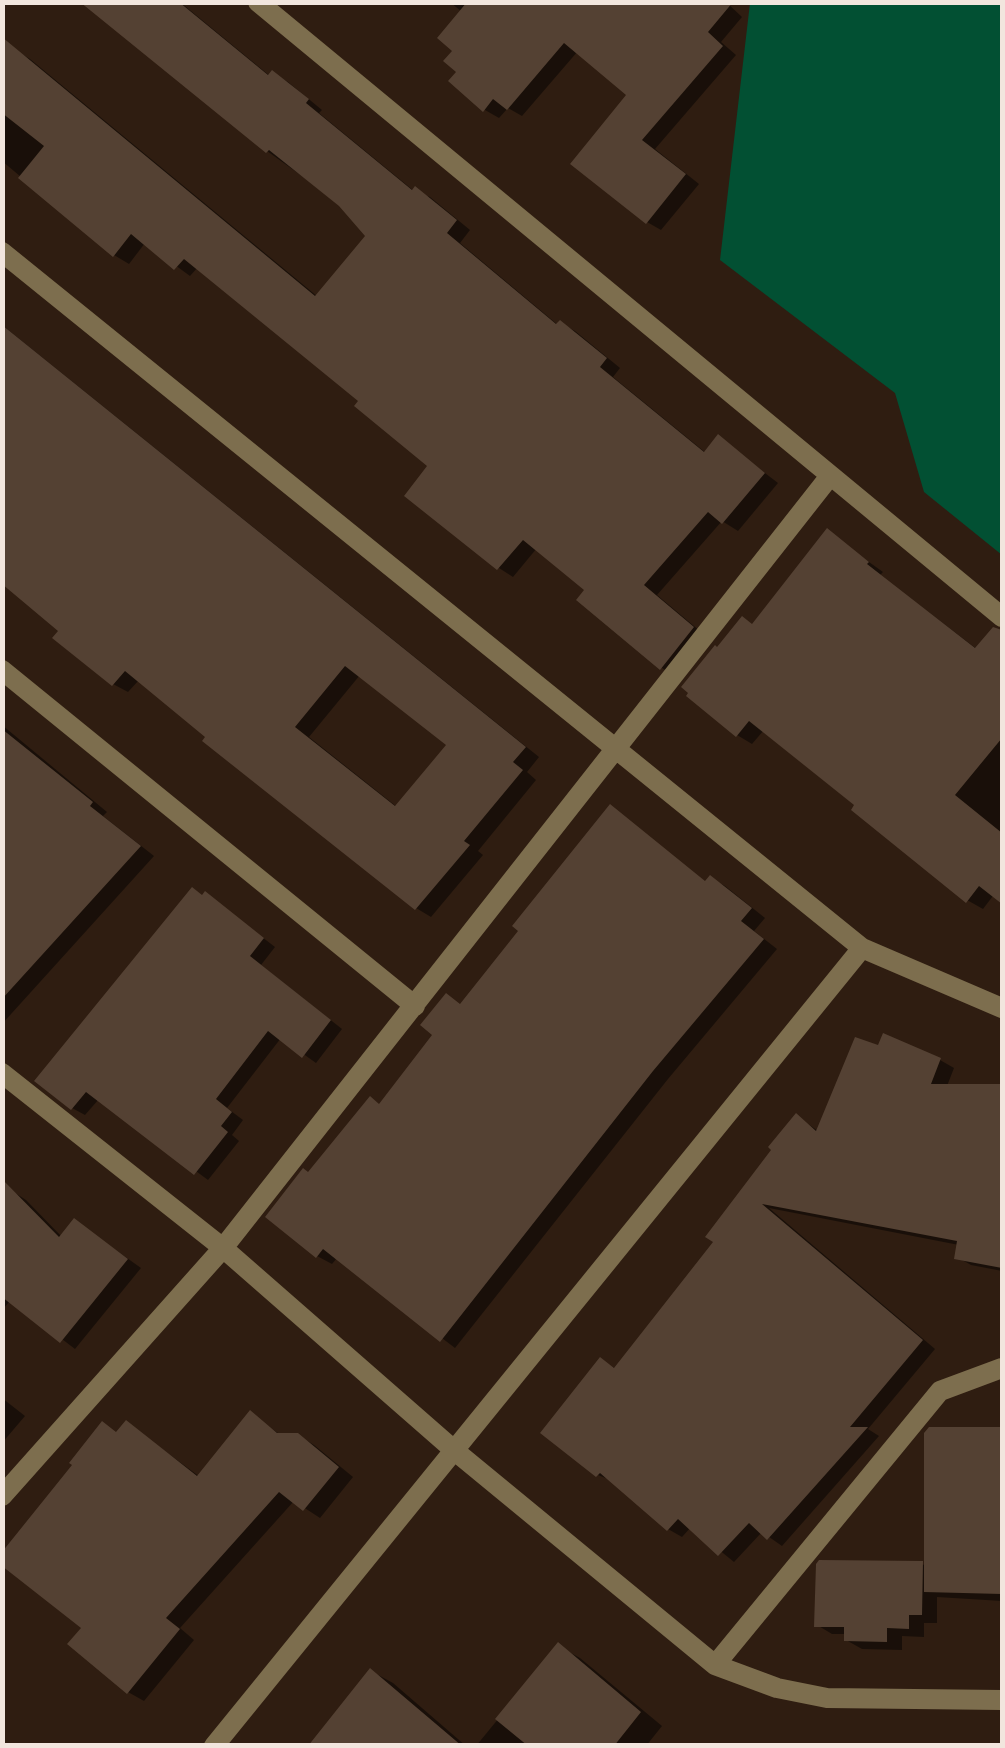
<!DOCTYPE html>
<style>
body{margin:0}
#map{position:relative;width:1005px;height:1748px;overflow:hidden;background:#2f1d11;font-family:"DejaVu Sans",sans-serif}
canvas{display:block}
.frame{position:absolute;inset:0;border:5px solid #f2e6de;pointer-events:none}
</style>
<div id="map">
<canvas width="1005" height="1748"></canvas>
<div class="frame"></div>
</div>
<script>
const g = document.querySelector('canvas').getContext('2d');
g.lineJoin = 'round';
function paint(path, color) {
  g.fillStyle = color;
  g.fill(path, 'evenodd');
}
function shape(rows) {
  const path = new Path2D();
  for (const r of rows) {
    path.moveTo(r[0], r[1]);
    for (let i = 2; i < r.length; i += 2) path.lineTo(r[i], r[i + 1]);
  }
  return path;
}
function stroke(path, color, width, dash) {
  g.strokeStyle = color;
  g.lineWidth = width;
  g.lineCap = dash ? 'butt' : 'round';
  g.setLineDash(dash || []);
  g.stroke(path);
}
paint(shape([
 [750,3,1002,3,1002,555,924,492,895,393,720,260]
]), '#025033');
paint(shape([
 [84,2,180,2,270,76,273,73,288,82,322,110,319,113,414,191,430,197,470,230,460,243,558,325,560,323,575,331,620,368,613,377,706,453,719,438,778,483,738,531,722,521,657,595,707,637,676,676,662,668,588,589,537,548,513,577,499,568,431,466,361,401,198,267,190,276,145,243,129,264,114,255,2,161,2,49,15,50,30,59,318,297,368,236,341,204,267,151],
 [450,2,726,2,742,17,721,42,736,55,655,149,699,184,661,230,647,222,629,94,578,51,522,116,508,108,499,118,485,110,460,71,456,50,462,12],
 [2,325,539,757,527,772,536,780,478,851,483,855,431,917,416,908,139,680,128,692,113,684,62,631,2,581],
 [360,675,450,745,397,807,309,737],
 [827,532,883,572,880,575,978,650,996,654,1002,660,1002,884,983,909,967,900,858,804,764,730,752,744,737,735,754,626],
 [2,725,107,812,103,816,154,856,2,1024],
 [611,808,707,883,711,878,725,886,765,918,754,931,777,949,668,1079,455,1348,337,1258,332,1264,317,1256,309,1175,381,1105,522,931],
 [206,894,275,947,261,965,342,1029,316,1063,281,1038,227,1108,243,1120,232,1135,239,1141,208,1180,99,1099,85,1115,72,1108],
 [879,1049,940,1060,954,1068,947,1086,1002,1086,1002,1271,971,1265,957,1257,959,1245,769,1208,935,1349,868,1429,879,1436,782,1546,762,1532,734,1562,691,1527,682,1537,668,1529,613,1481,598,1475,601,1360,616,1369,716,1242,797,1116,818,1131],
 [12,1191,26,1200,62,1237,75,1221,141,1268,75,1349,11,1300,2,1310,2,1200],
 [2,1398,25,1416,2,1443],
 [250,1413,282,1436,298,1435,314,1445,353,1477,320,1518,294,1501,180,1628,194,1640,144,1701,128,1692,84,1627,116,1433,127,1423,200,1477],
 [930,1429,1002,1429,1002,1601,937,1597,937,1623,924,1623,924,1637,902,1636,902,1650,862,1649,846,1640,846,1634,832,1634,817,1625,922,1564,926,1566],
 [558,1646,580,1658,662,1726,646,1746,476,1746],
 [371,1671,393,1683,466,1746,312,1746]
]), '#0007');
paint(shape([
 [80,2,179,2,268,75,272,70,309,99,306,103,412,190,415,186,457,220,447,233,556,324,560,320,607,358,600,367,704,452,718,434,765,473,722,524,708,512,644,585,694,627,660,670,576,600,584,590,523,540,497,570,404,496,427,466,354,406,358,401,184,259,174,270,131,234,113,257,18,178,44,146,2,113,2,37,315,296,365,236,339,206,269,150,266,153],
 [467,2,733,2,708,32,723,46,642,140,686,174,646,224,570,164,626,95,564,43,507,110,493,99,483,112,448,81,456,72,443,61,452,51,437,38],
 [2,325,526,747,513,762,523,770,464,841,470,845,415,910,202,741,205,737,125,671,112,686,52,638,58,631,2,584],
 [345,666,446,745,395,806,295,727],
 [827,528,869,562,867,564,975,648,993,627,1002,630,1002,738,955,795,1002,833,1002,904,979,886,966,903,851,810,854,805,749,721,736,737,686,696,688,693,681,687,715,645,717,647,742,616,752,624],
 [2,729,93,802,90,806,141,846,2,999],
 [610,804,705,881,710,875,752,908,741,921,764,939,653,1071,440,1342,323,1249,316,1258,265,1217,303,1168,308,1172,370,1096,379,1104,432,1035,420,1025,446,993,460,1004,518,931,512,926],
 [192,887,202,895,205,891,264,938,250,956,331,1020,302,1058,268,1031,216,1099,232,1112,221,1126,228,1132,194,1175,86,1092,71,1110,34,1081],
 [883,1033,941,1058,931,1084,1002,1084,1002,1268,954,1259,957,1241,762,1204,923,1340,850,1427,868,1427,767,1540,749,1523,718,1556,678,1519,667,1531,600,1473,596,1477,540,1433,600,1357,614,1368,713,1242,705,1237,771,1150,768,1147,796,1113,816,1131,855,1037,878,1045],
 [2,1179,59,1237,74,1218,128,1259,60,1343,2,1297],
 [250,1410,277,1433,298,1433,339,1467,303,1511,279,1492,166,1618,180,1629,127,1694,67,1644,81,1628,2,1566,2,1552,72,1465,69,1463,102,1421,116,1432,126,1420,197,1476],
 [929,1427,1002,1427,1002,1594,924,1592,924,1433],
 [819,1560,923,1561,922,1615,909,1615,909,1629,887,1628,887,1642,844,1641,844,1627,814,1627,816,1564],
 [558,1642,641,1712,614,1746,528,1746,495,1719],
 [370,1668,462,1746,308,1746]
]), '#544133');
stroke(shape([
 [258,2,1002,617],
 [2,252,862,948,1002,1008],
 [2,670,415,1006],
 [2,1073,223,1248,455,1451,715,1665,777,1688,827,1698,1002,1700],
 [2,1496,223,1248,830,476],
 [715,1665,940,1391,1002,1368],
 [214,1746,862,948]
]), '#7d6e4e', 20);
</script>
